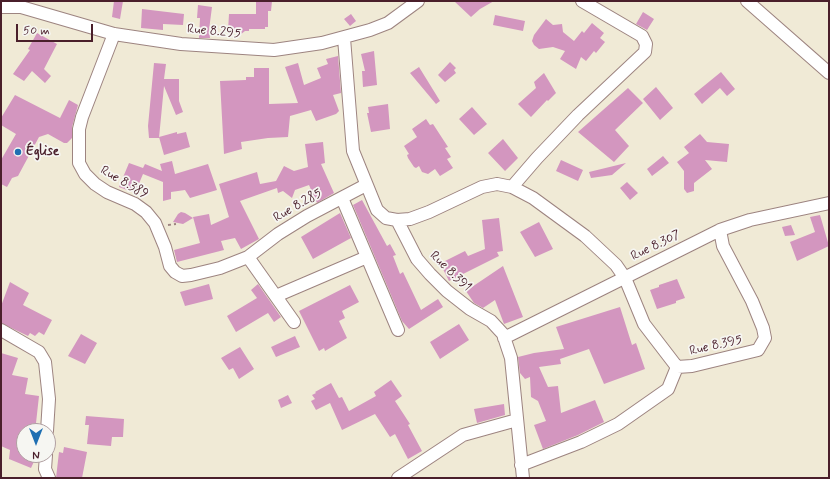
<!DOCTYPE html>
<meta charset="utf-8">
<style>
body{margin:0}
#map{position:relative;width:830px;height:479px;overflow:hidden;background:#f0ead6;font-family:Mynerve,sans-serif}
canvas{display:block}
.frame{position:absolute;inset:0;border:2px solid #4a1f2b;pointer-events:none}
.north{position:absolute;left:16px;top:423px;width:40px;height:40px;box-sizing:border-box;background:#f6f6f2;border:1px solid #b1a0a2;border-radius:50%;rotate:180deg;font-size:11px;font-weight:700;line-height:16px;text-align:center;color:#4a1f2b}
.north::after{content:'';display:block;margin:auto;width:14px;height:18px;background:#1f6fb2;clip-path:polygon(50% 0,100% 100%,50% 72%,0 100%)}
.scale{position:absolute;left:16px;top:24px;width:77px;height:18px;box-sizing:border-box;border:2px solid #4a1f2b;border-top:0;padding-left:5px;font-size:12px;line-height:14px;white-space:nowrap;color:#4a1f2b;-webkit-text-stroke:3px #f6f6f2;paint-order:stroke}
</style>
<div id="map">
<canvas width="830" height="479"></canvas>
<div class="frame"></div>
<div class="north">N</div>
<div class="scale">50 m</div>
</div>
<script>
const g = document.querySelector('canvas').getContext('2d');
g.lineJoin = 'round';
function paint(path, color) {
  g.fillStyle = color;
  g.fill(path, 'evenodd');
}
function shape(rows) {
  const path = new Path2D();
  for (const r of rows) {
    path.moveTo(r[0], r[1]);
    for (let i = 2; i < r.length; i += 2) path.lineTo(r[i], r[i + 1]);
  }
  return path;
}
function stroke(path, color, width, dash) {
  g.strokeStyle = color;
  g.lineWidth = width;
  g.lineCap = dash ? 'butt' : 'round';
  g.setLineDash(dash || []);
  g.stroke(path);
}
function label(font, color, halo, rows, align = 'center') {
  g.font = font + ' Mynerve,sans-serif';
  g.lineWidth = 3.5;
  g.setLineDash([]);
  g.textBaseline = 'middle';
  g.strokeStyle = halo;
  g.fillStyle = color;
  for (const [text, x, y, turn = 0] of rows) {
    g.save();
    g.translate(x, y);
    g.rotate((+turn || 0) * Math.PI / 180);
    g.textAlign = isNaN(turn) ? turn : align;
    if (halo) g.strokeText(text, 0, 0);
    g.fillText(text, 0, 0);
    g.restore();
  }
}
paint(shape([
 [114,1,123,1,120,19,112,17],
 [256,1,272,1,271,11,268,11,268,27,265,27,265,29,249,29,249,31,245,31,240,35,238,31,228,31,229,14,256,14],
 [454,1,494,1,480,9,471,17],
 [198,5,212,7,209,30,210,38,199,38,200,18,197,18],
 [142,9,184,14,183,25,163,24,163,30,141,28],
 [643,12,654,19,647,30,636,24],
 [351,14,356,21,350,26,344,19],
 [495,15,525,21,523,31,493,25],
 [546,19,553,25,562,24,563,32,574,41,582,31,584,33,592,23,604,33,600,38,605,42,596,53,594,51,586,61,581,57,576,69,560,59,565,51,553,47,539,49,534,45,532,41,534,35],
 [37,33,57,44,44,69,51,76,45,83,32,71,24,81,13,74,30,50,28,49],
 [374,51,377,85,363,87,362,71,365,71,361,54],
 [338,56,341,93,333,95,339,111,336,114,316,121,311,110,290,116,288,137,268,138,241,142,242,149,224,154,220,81,246,80,246,77,254,77,254,68,269,68,269,104,298,103,285,67,298,63,304,85,321,78,317,68,328,64,326,59],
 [450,62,456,68,454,70,456,73,445,82,438,75],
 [154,63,166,64,164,79,179,79,179,101,183,112,176,115,164,86,159,138,149,138,148,126],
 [419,67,440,101,436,104,410,73],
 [721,72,735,89,727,96,720,88,702,104,694,94],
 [544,73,556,93,548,101,547,100,531,117,518,104,536,88,534,82],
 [656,87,673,108,660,120,643,99],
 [628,88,643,103,615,130,629,146,614,162,578,132],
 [15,95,60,118,69,100,78,105,72,127,72,138,67,143,64,143,48,134,39,137,18,176,12,178,7,187,1,184,1,160,16,134,1,125,1,118],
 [388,104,390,129,371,132,367,113,369,113,368,107],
 [472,107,487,124,474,135,459,119],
 [426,119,430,125,433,124,448,147,445,148,451,157,447,159,453,168,440,176,435,169,428,174,422,172,419,166,416,168,414,167,408,158,407,155,409,154,404,146,417,137,412,129],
 [177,132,177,134,186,132,190,147,164,155,159,137],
 [700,134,707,142,729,144,727,162,705,160,712,169,694,183,694,191,687,193,684,189,684,171,677,162,689,153,684,147],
 [503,139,518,158,505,171,488,153],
 [323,142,325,163,321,164,334,193,317,203,309,185,295,190,292,198,283,191,278,193,277,188,240,201,259,239,241,249,235,238,221,241,224,250,177,262,174,250,200,243,193,217,209,214,211,225,229,217,219,184,257,172,260,184,276,181,284,166,294,171,308,167,305,144],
 [663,156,669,163,652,176,647,169],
 [561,160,583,170,578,181,556,171],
 [172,161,175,174,208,164,217,190,190,198,185,190,171,192,171,199,163,201,163,182,143,174,135,193,119,187,129,163,143,168,145,164,162,171,160,164],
 [626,163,612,175,591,178,589,172],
 [627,182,638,193,630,200,620,188],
 [362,200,387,246,390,244,396,255,393,256,400,274,403,272,421,310,438,299,443,307,409,329,402,321,353,205],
 [181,212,185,213,193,218,183,224,173,222,178,214],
 [340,213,351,238,313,259,301,237],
 [820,215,829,246,797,261,790,242,815,232,810,217],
 [499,218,503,251,497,252,499,256,449,281,443,269,446,268,443,262,465,251,468,256,485,249,482,220],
 [539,222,553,249,535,257,520,232],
 [791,225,795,235,785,236,782,227],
 [503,266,523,317,504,324,495,300,483,308,474,303,466,291],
 [677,279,685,298,676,301,676,303,657,309,650,290,659,287,659,285],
 [10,282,29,293,23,305,52,320,44,335,39,332,35,336,30,333,28,336,1,323,1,306],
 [209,284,213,299,185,306,180,292],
 [258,284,281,317,274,322,268,313,236,332,227,316,257,298,251,290],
 [350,285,359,302,342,311,345,318,339,321,347,338,325,351,324,348,319,351,299,311],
 [620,307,632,345,636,343,645,369,604,384,589,349,560,359,561,364,539,367,548,387,558,386,561,413,595,400,604,422,578,435,543,449,534,425,546,421,538,401,531,397,530,377,525,379,520,373,518,357,534,353,564,349,556,327],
 [459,324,469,340,440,359,430,342],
 [81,334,97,343,85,364,68,356],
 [295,336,300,347,276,357,271,347],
 [240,347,254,369,239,379,233,368,229,370,221,358],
 [1,353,18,358,12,375,28,378,25,394,39,396,36,423,38,423,37,431,24,431,24,455,37,455,31,468,9,459,10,450,1,446],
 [391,380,402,396,395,401,410,424,408,425,422,451,408,459,395,434,390,437,375,414,342,430,330,403,316,410,311,401,315,399,312,395,316,393,315,392,331,383,339,398,342,397,349,411,376,396,374,392],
 [288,395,292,403,281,408,278,400],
 [504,404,505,415,477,423,474,409],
 [86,416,124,419,123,437,112,437,111,446,87,444,89,425,85,425],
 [64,447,87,452,82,478,56,478,59,452,63,453]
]), '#d396bf');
const minor = shape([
 [747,1,829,73],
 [1,7,21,7,114,34,181,44,274,50,322,43,370,30,388,23,418,1],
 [114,34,82,117,79,129,79,163,85,174,95,184,107,192,135,204,146,212,155,223,165,247,170,266,175,272,182,276,191,275,220,268,248,257,294,322],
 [344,38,353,151,377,210,386,218,397,220,417,259,430,274,447,291,470,309,491,321,503,334,511,358,523,478],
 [512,187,537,158,578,115,645,52,646,44,642,36,582,1],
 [342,198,398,330],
 [397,220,410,219,429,212,482,187,497,184,512,187,533,198,585,236,616,265,625,278,644,324,677,367,692,366,758,350,765,338,763,328,752,301,723,246,720,230],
 [248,257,278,234,307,216,366,185],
 [276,296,367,257],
 [1,330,39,352,45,362,49,399,47,431],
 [504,338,720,230,750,220,829,203],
 [46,455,45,469,49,478],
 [521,465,581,442,618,424,668,389,677,367],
 [398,478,463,435,517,420]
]);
stroke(minor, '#9d8480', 14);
stroke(shape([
 [168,225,176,224]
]), '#9d8480', 2, [3, 3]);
stroke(minor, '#fff', 12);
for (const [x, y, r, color] of [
 [18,152,4,"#1f6fb2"]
]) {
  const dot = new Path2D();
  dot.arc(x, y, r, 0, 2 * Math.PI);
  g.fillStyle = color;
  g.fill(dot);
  stroke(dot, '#f6f6f2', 1.5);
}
label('13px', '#4a1f2b', '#f6f6f2', [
 ["Rue 8.295",214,32,5],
 ["Rue 8.389",124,183,30],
 ["Rue 8.285",298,206,-30],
 ["Rue 8.307",656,246,-26],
 ["Rue 8.391",450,272,44],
 ["Rue 8.395",716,346,-13]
]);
label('bold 13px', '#4a1f2b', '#f6f6f2', [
 ["Église",26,152]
], 'left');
</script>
